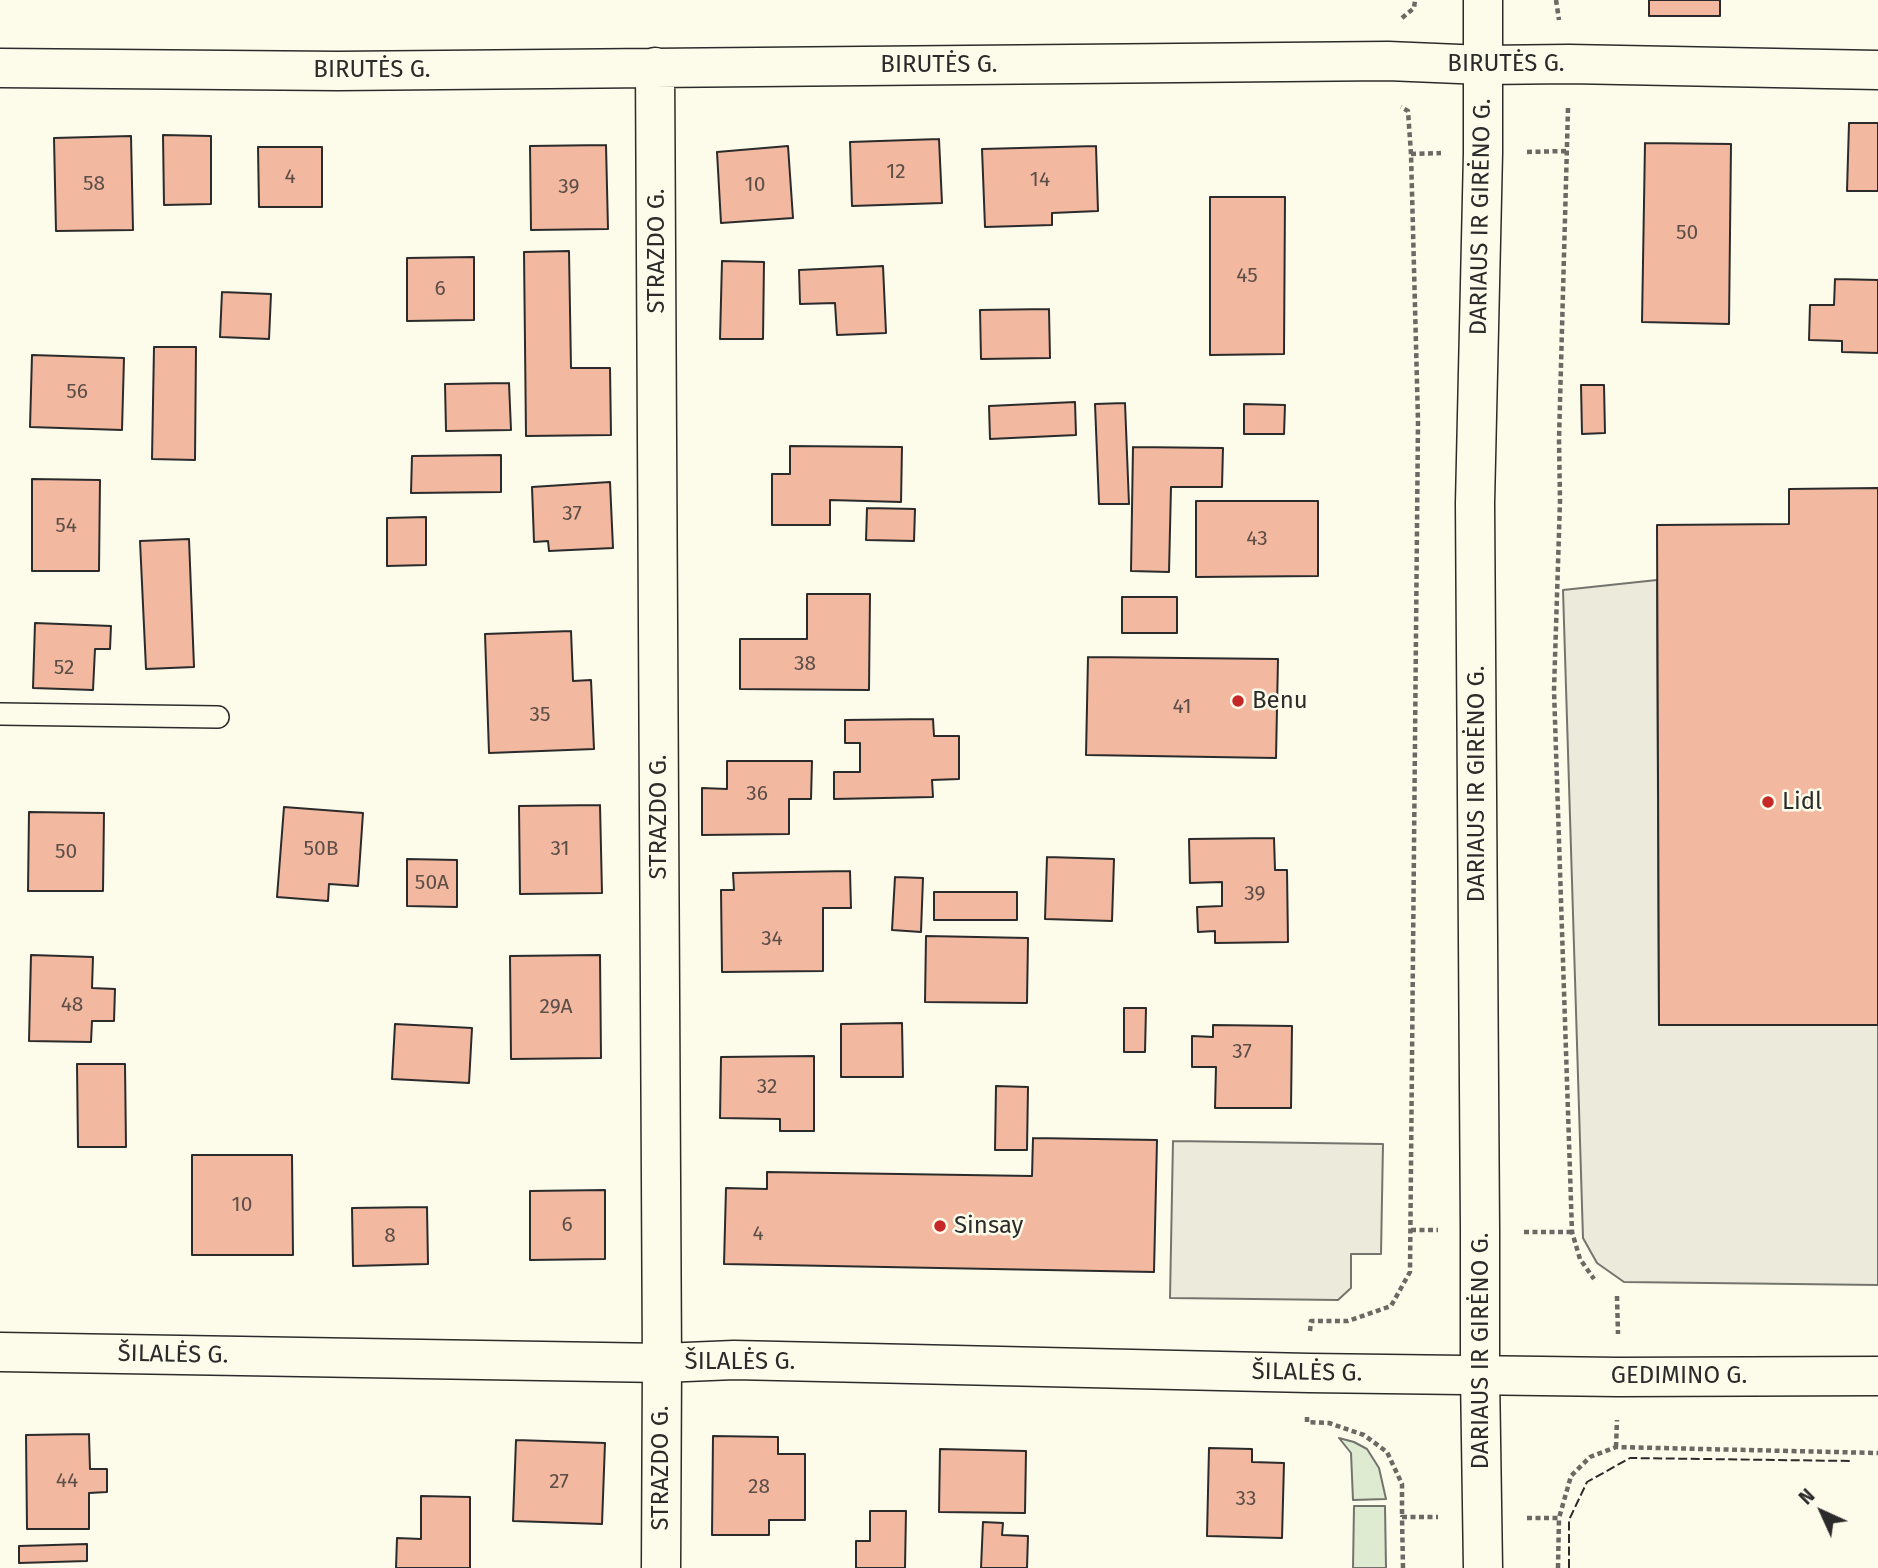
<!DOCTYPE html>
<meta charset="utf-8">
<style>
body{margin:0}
#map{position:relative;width:1878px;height:1568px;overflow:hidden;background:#fdfbea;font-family:"Fira Sans",sans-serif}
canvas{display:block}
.north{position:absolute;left:1787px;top:1477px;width:70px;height:70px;-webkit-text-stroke:5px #fdfbea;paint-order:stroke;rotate:315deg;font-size:19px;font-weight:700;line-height:28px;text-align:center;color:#2b2b2b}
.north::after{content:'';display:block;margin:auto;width:24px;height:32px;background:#2b2b2b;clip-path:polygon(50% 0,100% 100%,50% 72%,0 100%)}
</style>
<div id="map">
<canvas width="1878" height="1568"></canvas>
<div class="north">N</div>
</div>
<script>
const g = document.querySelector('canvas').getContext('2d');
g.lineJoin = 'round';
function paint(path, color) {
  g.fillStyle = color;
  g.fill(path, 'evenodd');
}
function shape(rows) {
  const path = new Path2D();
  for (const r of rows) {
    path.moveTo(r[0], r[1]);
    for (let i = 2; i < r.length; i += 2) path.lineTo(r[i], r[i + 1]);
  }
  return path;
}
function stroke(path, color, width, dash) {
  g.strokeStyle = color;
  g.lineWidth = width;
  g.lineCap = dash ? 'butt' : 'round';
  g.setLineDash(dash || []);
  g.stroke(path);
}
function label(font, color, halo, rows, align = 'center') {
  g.font = font + ' "Fira Sans",sans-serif';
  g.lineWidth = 5;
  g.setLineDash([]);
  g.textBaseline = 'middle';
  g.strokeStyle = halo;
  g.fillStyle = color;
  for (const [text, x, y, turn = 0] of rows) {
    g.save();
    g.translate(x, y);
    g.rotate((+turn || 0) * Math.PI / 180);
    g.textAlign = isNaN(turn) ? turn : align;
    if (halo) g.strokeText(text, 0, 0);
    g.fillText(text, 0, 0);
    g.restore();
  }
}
const green = shape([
 [1339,1438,1354,1442,1367,1449,1379,1468,1386,1499,1353,1500,1351,1453,1339,1438],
 [1354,1506,1385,1506,1386,1568,1353,1568,1354,1506]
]);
paint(green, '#deebd1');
stroke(green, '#74746e', 2);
const parking = shape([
 [1657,580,1659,1025,1878,1025,1878,1285,1624,1282,1597,1263,1583,1238,1563,590,1657,580],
 [1173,1141,1383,1144,1381,1254,1351,1254,1351,1288,1338,1300,1170,1298,1173,1141]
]);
paint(parking, '#eceadb');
stroke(parking, '#74746e', 2);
const building = shape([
 [1649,0,1720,0,1720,16,1649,16,1649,0],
 [1849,123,1878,123,1878,191,1847,191,1849,123],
 [163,135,211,136,211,204,164,205,163,135],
 [131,136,133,230,56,231,54,138,131,136],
 [939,139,942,203,852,206,850,142,939,139],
 [1645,143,1731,144,1729,324,1642,322,1645,143],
 [606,145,608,229,531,230,530,146,606,145],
 [788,146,793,218,721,223,717,152,788,146],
 [1096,146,1098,211,1052,213,1052,225,985,227,982,149,1096,146],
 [258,147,322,147,322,207,259,207,258,147],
 [1210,197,1285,197,1284,354,1210,355,1210,197],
 [569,251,571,368,610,368,611,435,526,436,524,252,569,251],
 [474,257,474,320,407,321,407,258,474,257],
 [722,261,764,262,763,339,720,339,722,261],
 [883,266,886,333,837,335,835,303,800,304,799,270,883,266],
 [1835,279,1878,280,1878,353,1842,352,1842,341,1809,340,1810,305,1834,305,1835,279],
 [222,292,271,294,269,339,220,337,222,292],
 [1049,309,1050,358,981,359,980,310,1049,309],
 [154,347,196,347,195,460,152,459,154,347],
 [32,355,124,358,122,430,30,427,32,355],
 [509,383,511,430,446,431,445,384,509,383],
 [1581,385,1604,385,1605,433,1582,434,1581,385],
 [1075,402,1076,435,990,439,989,406,1075,402],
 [1125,403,1129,504,1099,504,1095,404,1125,403],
 [1244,404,1285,405,1284,434,1244,434,1244,404],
 [790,446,902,447,901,502,830,500,830,525,772,525,772,474,790,474,790,446],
 [1133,447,1223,448,1222,487,1171,487,1169,572,1131,571,1133,447],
 [501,455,501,492,411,493,412,456,501,455],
 [32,479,100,480,99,571,32,571,32,479],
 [610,482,613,548,549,551,548,541,534,542,532,487,610,482],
 [1878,488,1878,1025,1659,1025,1657,525,1789,524,1789,489,1878,488],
 [1196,501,1318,501,1318,576,1196,577,1196,501],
 [867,508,915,509,914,541,866,540,867,508],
 [426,517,426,565,387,566,387,518,426,517],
 [189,539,194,667,146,669,140,541,189,539],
 [807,594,870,594,869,690,740,689,740,639,807,639,807,594],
 [1122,597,1177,597,1177,633,1122,633,1122,597],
 [35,623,111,626,110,649,95,649,93,690,33,688,35,623],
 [571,631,573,681,591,680,594,749,489,753,485,634,571,631],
 [1088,657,1278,659,1276,758,1086,755,1088,657],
 [933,719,934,736,959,736,959,779,932,780,933,797,834,799,834,772,860,772,860,743,845,743,845,720,933,719],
 [727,761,812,761,811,799,789,799,789,834,702,835,702,788,727,789,727,761],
 [600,805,602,893,520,894,519,806,600,805],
 [284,807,363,813,358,886,329,884,328,901,277,897,284,807],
 [29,812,104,813,103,891,28,891,29,812],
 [1274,838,1275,870,1287,870,1288,942,1215,943,1215,931,1198,932,1197,907,1222,906,1222,882,1190,883,1189,839,1274,838],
 [1047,857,1114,859,1112,921,1045,919,1047,857],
 [407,859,457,860,457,907,407,906,407,859],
 [850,871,851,908,823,908,823,971,722,972,721,890,734,890,733,873,850,871],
 [895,877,923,878,921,932,892,930,895,877],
 [934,892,1017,892,1017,920,934,920,934,892],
 [926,936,1028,938,1027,1003,925,1002,926,936],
 [31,955,93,957,92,988,115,989,114,1021,92,1021,91,1042,29,1041,31,955],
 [600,955,601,1058,511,1059,510,956,600,955],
 [1124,1008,1146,1008,1145,1052,1124,1052,1124,1008],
 [902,1023,903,1077,841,1077,841,1024,902,1023],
 [395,1024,472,1028,469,1083,392,1079,395,1024],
 [1213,1025,1292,1026,1291,1108,1215,1108,1216,1067,1192,1067,1192,1036,1213,1037,1213,1025],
 [814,1056,814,1131,780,1131,780,1119,720,1118,721,1057,814,1056],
 [77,1064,125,1064,126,1147,78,1147,77,1064],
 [996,1086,1028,1087,1027,1150,995,1150,996,1086],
 [1033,1138,1157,1140,1154,1272,724,1264,726,1188,767,1189,767,1172,1032,1176,1033,1138],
 [192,1155,292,1155,293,1255,192,1255,192,1155],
 [605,1190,605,1259,530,1260,530,1191,605,1190],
 [427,1207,428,1264,353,1266,352,1208,427,1207],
 [89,1434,90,1469,107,1469,107,1492,89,1493,89,1529,27,1529,26,1435,89,1434],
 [713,1436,778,1437,778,1454,805,1454,805,1520,769,1520,769,1535,712,1535,713,1436],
 [516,1440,605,1443,602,1524,513,1521,516,1440],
 [1209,1448,1252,1449,1252,1462,1284,1463,1282,1538,1207,1536,1209,1448],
 [940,1449,1026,1451,1025,1513,939,1512,940,1449],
 [421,1496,470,1497,470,1568,396,1568,397,1538,421,1539,421,1496],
 [870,1511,906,1511,905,1568,856,1568,856,1541,870,1541,870,1511],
 [983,1522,1003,1523,1002,1535,1028,1536,1027,1568,981,1568,983,1522],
 [87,1544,87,1561,19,1563,19,1546,87,1544]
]);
paint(building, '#f2b8a0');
stroke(building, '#2b2b2b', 2);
const service = shape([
 [0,714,218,717]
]);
const minor = shape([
 [655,67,662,1363,661,1568],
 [0,68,338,71,1388,61,1483,65,1569,64,1878,70]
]);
const primary = shape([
 [0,1352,662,1363,734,1360,1309,1373,1618,1377,1878,1376]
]);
const trunk = shape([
 [1483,0,1483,153,1475,503,1480,1231,1480,1375,1483,1568]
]);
stroke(service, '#2b2b2b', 24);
stroke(minor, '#2b2b2b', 41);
stroke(primary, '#2b2b2b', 41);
stroke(trunk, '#2b2b2b', 41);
stroke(shape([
 [1556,0,1559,20],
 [1402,18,1414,8,1415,0],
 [1568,108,1559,439,1560,501,1554,690,1572,1232,1580,1259,1594,1279],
 [1527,152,1566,151],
 [1411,154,1441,153],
 [1411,1230,1438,1230],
 [1524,1232,1572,1232],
 [1617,1296,1618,1334],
 [1310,1331,1311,1321,1348,1321,1391,1306,1410,1272,1418,421,1411,154,1408,111,1401,107],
 [1307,1417,1307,1422,1329,1423,1364,1435,1387,1452,1402,1484,1402,1517],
 [1616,1447,1617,1420],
 [1527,1518,1559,1518,1571,1476,1590,1457,1616,1447,1878,1453],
 [1403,1568,1402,1517,1438,1517],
 [1558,1568,1559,1518]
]), '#6a6964', 4.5, [5, 3.5]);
stroke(service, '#fdfbea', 21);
stroke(minor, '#fdfbea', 38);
stroke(primary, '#fdfbea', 38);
stroke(trunk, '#fdfbea', 38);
stroke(shape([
 [1569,1568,1569,1520,1587,1482,1630,1458,1851,1461]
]), '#2b2b2b', 2, [9, 3.5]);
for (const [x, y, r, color] of [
 [1238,701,7,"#c62828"],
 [1768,802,7,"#c62828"],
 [940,1226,7,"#c62828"]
]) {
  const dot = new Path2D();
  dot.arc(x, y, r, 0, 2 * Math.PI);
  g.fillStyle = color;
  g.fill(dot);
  stroke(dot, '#fdfbea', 2.5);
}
label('21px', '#5d4e48', null, [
 ["12",896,172],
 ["4",290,177],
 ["14",1040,180],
 ["58",94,184],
 ["10",755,185],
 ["39",569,187],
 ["50",1687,233],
 ["45",1247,276],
 ["6",440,289],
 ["56",77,392],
 ["37",572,514],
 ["54",66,526],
 ["43",1257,539],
 ["38",805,664],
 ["52",64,668],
 ["41",1182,707],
 ["35",540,715],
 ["36",757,794],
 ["50B",321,849],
 ["31",560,849],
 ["50",66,852],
 ["50A",432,883],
 ["39",1255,894],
 ["34",772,939],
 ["48",72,1005],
 ["29A",556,1007],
 ["37",1242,1052],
 ["32",767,1087],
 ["10",242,1205],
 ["6",567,1225],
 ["4",758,1234],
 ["8",390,1236],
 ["44",67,1481],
 ["27",559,1482],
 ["28",759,1487],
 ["33",1246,1499]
]);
label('24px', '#2b2b2b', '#fdfbea', [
 ["BIRUTĖS G.",1506,64],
 ["BIRUTĖS G.",939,65],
 ["BIRUTĖS G.",372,70],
 ["DARIAUS IR GIRĖNO G.",1481,217,-89],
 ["STRAZDO G.",657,251,-90],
 ["DARIAUS IR GIRĖNO G.",1477,784,-90],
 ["STRAZDO G.",659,817,-90],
 ["DARIAUS IR GIRĖNO G.",1481,1351,-90],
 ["ŠILALĖS G.",173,1355,1],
 ["ŠILALĖS G.",740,1362],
 ["ŠILALĖS G.",1307,1373,1],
 ["GEDIMINO G.",1679,1376],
 ["STRAZDO G.",661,1468,-90]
]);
label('24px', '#2b2b2b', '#fdfbea', [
 ["Benu",1252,701],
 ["Lidl",1782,802],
 ["Sinsay",954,1226]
], 'left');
</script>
